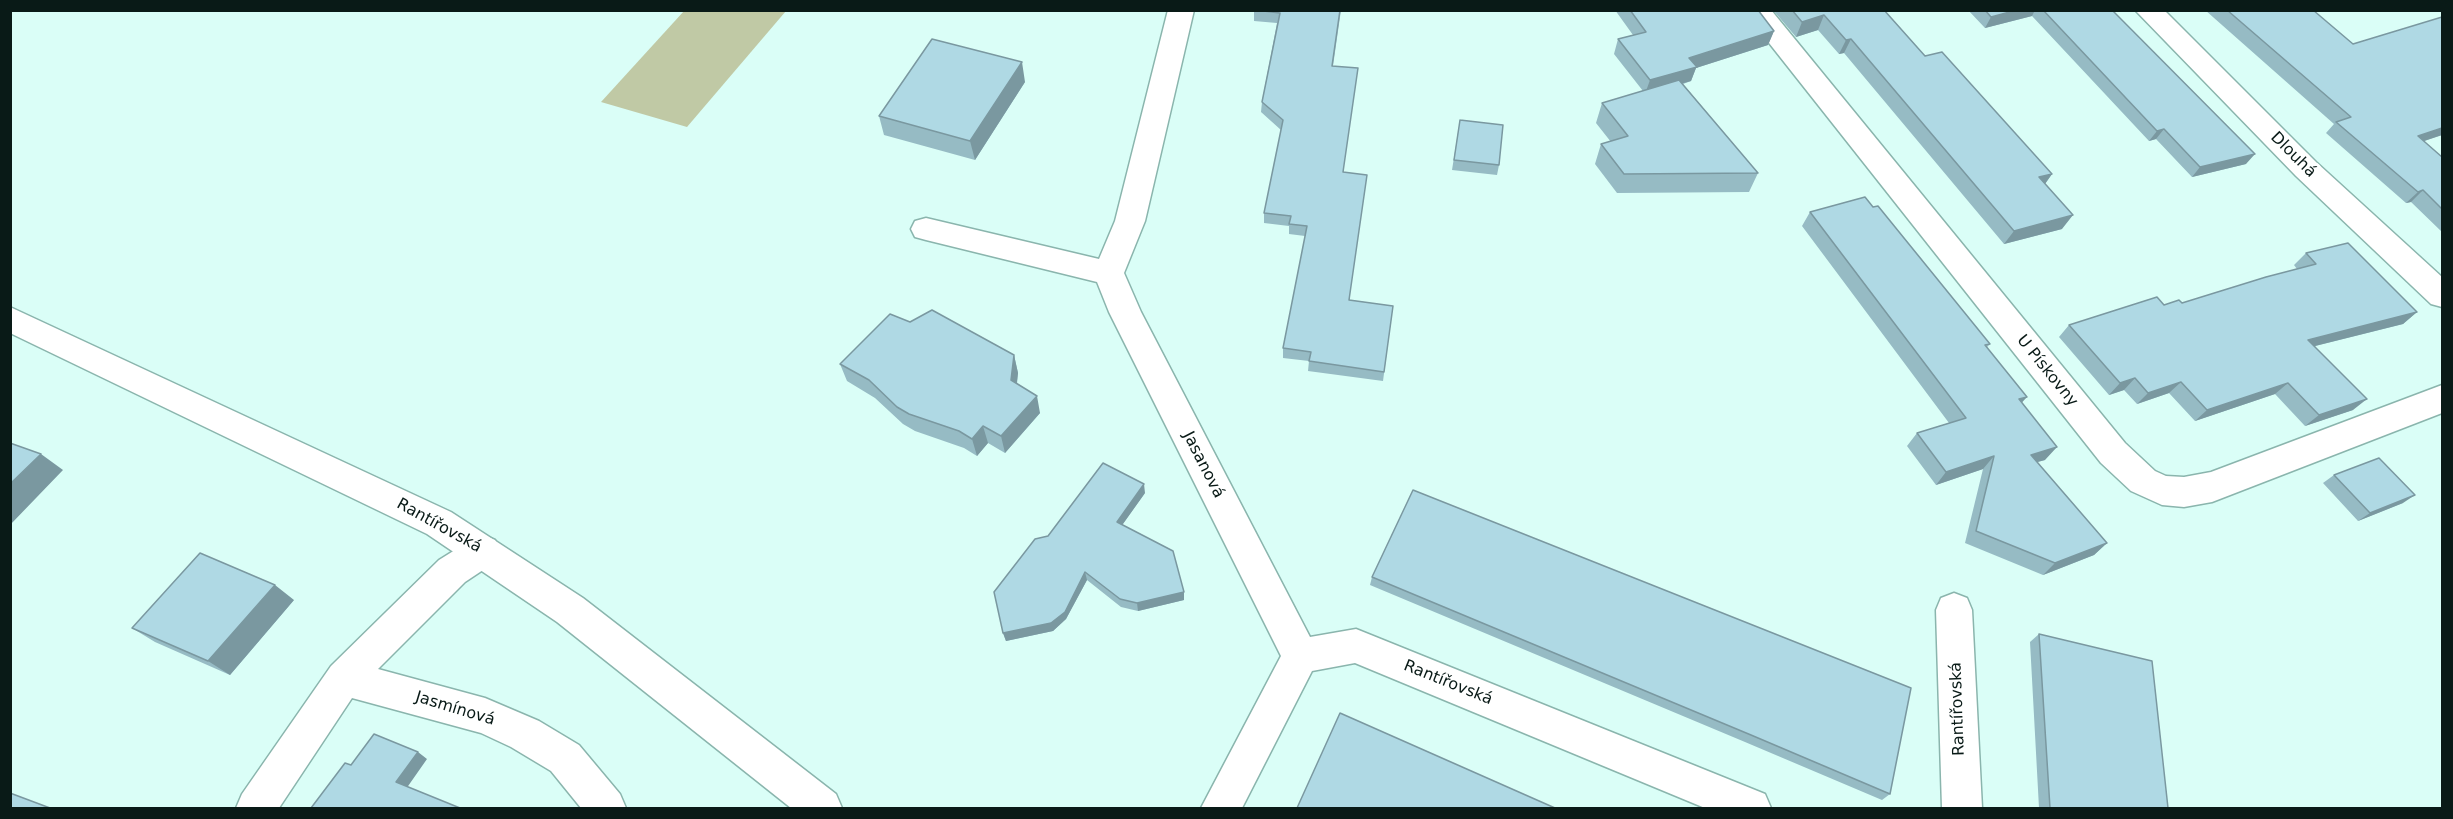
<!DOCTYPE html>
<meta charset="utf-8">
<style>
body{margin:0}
#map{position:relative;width:2453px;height:819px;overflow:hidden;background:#dafef7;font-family:"DejaVu Sans",sans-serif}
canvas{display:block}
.frame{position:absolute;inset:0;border:12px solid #091a17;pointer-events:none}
</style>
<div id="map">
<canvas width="2453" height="819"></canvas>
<div class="frame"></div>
</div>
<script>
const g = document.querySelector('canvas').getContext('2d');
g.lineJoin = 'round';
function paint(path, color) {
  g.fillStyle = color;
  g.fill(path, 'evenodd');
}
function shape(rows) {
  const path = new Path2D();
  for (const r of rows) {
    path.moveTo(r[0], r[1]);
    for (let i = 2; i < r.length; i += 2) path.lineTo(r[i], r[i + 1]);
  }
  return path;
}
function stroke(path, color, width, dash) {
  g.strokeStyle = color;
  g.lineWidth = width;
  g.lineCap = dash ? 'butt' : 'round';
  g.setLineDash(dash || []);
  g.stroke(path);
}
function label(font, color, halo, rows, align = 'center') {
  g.font = font + ' "DejaVu Sans",sans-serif';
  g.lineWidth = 6;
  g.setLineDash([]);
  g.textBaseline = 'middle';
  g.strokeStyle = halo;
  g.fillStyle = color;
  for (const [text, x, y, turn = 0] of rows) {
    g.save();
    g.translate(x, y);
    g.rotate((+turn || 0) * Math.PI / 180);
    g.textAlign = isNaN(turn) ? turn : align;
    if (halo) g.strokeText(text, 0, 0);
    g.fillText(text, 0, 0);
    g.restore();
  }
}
paint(shape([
 [684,11,786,11,687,127,601,102]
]), '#c0c9a5');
const minor = shape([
 [1168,10,1194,10,1145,221,1124,273,1141,312,1310,637,1356,629,1765,794,1771,808,1705,808,1355,663,1312,671,1242,808,1201,808,1281,656,1109,312,1097,282,926,240,915,237,911,229,915,221,926,218,1099,259,1115,221,1168,10],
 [1743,10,1771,10,2125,443,2155,471,2166,476,2184,477,2211,472,2442,385,2442,413,2212,502,2184,507,2162,505,2131,491,2101,463,1743,10],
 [2135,10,2164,10,2316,162,2442,277,2442,307,2431,304,2296,176,2135,10],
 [483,535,495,540,501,551,495,562,465,582,378,669,485,698,539,721,579,745,620,794,626,808,581,808,551,771,511,747,481,733,352,698,279,808,236,808,242,794,331,666,439,560,471,540,483,535],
 [1954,593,1967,598,1972,610,1982,808,1942,808,1936,610,1941,598,1954,593]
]);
const tertiary = shape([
 [10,307,451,512,583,598,836,794,842,808,791,808,557,622,427,534,10,333,10,307]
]);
stroke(minor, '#8ab5ad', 3);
stroke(tertiary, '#8ab5ad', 3);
paint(minor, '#fff');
paint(tertiary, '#fff');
paint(shape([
 [1254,10,1341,10,1333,66,1344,172,1350,300,1393,306,1383,381,1308,371,1309,361,1283,358,1283,348,1305,236,1289,234,1289,226,1264,223,1264,213,1281,130,1261,112,1262,102,1277,23,1254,21],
 [1615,10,1758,10,1774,31,1768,45,1696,68,1691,81,1683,84,1758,173,1749,192,1617,193,1595,164,1601,144,1611,142,1596,123,1602,103,1643,91,1614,54,1618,39,1633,35],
 [1773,10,1884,10,1925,56,2052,174,2045,184,2062,229,2004,244,1844,53,1839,54,1818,30,1796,37],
 [1968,10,2112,10,2246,164,2192,177,2156,139,2149,141,2032,16,1985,28],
 [2205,10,2313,10,2353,44,2442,17,2442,135,2424,141,2442,157,2442,232,2411,202,2406,203,2326,133,2334,124],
 [1025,82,975,160,884,135,879,116],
 [1460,120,1499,165,1497,175,1452,170],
 [1810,212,1990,344,1987,347,2022,403,2045,460,2037,462,2107,543,2094,555,2043,575,1965,543,1983,469,1936,485,1907,446,1917,433,1949,423,1802,226],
 [2306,253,2417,312,2403,324,2315,346,2353,410,2305,426,2275,394,2195,421,2169,393,2137,404,2124,390,2109,395,2059,337,2069,325,2164,305,2182,303,2297,269,2294,265],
 [1014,355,1018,373,1017,384,1040,413,1005,453,988,443,977,456,964,448,915,431,903,424,875,398,847,381,840,364],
 [2334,475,2403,503,2358,521,2323,483],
 [1413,490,1890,794,1882,800,1745,742,1370,585,1372,577],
 [1145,493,1122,525,1184,600,1138,611,1121,607,1087,580,1066,619,1053,631,1006,641,1003,633,1048,536],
 [294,600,230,675,155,642,132,628],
 [2039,634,2168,808,2039,808,2030,642]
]), '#96bbc4');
paint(shape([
 [2017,10,2035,10,2032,16,1985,28,1991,17],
 [1824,15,1818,30,1796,37,1802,22],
 [1774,31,1768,45,1696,68,1691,81,1645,94,1650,80,1689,58],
 [1851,39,1844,53,1839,54,1846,40],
 [1022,62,1025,82,975,160,970,141],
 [2442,128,2442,135,2406,147,2418,136],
 [2164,129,2156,139,2149,141,2157,131],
 [2255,154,2246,164,2192,177,2200,167],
 [2052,174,2042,188,2039,177],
 [2423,190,2411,202,2406,203,2418,192],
 [2073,215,2062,229,2004,244,2014,231],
 [2417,312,2403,324,2295,351,2308,340],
 [1014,355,1018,373,1015,397,1011,380],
 [2135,378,2124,390,2109,395,2120,383],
 [2181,382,2169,393,2137,404,2148,393],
 [2288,383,2275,394,2195,421,2207,410],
 [1037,396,1040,413,1005,453,1001,436],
 [2027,397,2015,410,2019,399],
 [2367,399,2353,410,2305,426,2319,415],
 [983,426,988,443,977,456,972,439],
 [2057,447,2045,460,2019,467,2031,455],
 [41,454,63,470,10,525,10,484],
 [1994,456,1983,469,1936,485,1946,472],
 [1144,484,1145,493,1118,531,1117,522],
 [2415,495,2403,503,2358,521,2370,513],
 [2107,543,2094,555,2043,575,2055,563],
 [1085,572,1087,580,1066,619,1053,631,1006,641,1003,633],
 [275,585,294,600,230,675,208,661],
 [1184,592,1184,600,1138,611,1137,603],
 [418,752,427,759,406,789,396,782]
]), '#7a98a0');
const building = shape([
 [1255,10,1340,10,1332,66,1358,68,1343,172,1367,175,1349,300,1393,306,1384,372,1309,361,1311,352,1283,348,1307,226,1289,224,1291,216,1264,213,1283,120,1262,102,1280,13,1255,10],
 [1630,10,1758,10,1774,31,1689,58,1697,67,1650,80,1618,39,1646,32,1630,10],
 [1792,10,1884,10,1925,56,1942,52,2052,174,2039,177,2073,215,2014,231,1851,39,1846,40,1824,15,1802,22,1792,10],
 [1985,10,2017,10,1991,17,1985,10],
 [2043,10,2112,10,2255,154,2200,167,2164,129,2157,131,2043,10],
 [2227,10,2313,10,2353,44,2442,17,2442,128,2418,136,2442,157,2442,209,2423,190,2418,192,2336,122,2351,117,2227,10],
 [932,39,1022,62,970,141,879,116,932,39],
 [1679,80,1758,173,1624,174,1601,144,1628,136,1602,103,1679,80],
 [1460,120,1503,125,1499,165,1454,160,1460,120],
 [1865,197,1873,207,1878,206,1990,344,1985,345,2027,397,2019,399,2057,447,2031,455,2107,543,2055,563,1976,531,1994,456,1946,472,1917,433,1966,418,1810,212,1865,197],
 [2348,243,2417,312,2308,340,2367,399,2319,415,2288,383,2207,410,2181,382,2148,393,2135,378,2120,383,2069,325,2157,297,2164,305,2179,300,2182,303,2266,277,2316,264,2306,253,2348,243],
 [932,310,1014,355,1011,380,1037,396,1001,436,983,426,972,439,959,431,909,414,897,407,869,380,840,364,890,314,910,322,932,310],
 [10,443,41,454,10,484,10,443],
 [2379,458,2415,495,2370,513,2334,475,2379,458],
 [1103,463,1144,484,1117,522,1173,551,1184,592,1137,603,1120,599,1085,572,1065,612,1051,623,1003,633,994,592,1035,539,1048,536,1103,463],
 [1413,490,1911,688,1890,794,1751,735,1372,577,1413,490],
 [200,553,275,585,208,661,132,628,200,553],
 [2039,634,2152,661,2168,808,2050,808,2039,634],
 [1340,713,1555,808,1297,808,1340,713],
 [374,734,418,752,396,782,460,808,311,808,345,763,351,765,374,734],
 [10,793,50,808,10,808,10,793]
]);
paint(building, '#afd9e4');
stroke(building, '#7a98a0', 1.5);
label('16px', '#091a17', '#fff', [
 ["Dlouhá",2293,155,45],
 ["U Pískovny",2047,371,51],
 ["Jasanová",1203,465,63],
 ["Rantířovská",439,526,29],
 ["Rantířovská",1448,683,22],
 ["Jasmínová",455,709,17],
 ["Rantířovská",1958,709,-92]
]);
</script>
